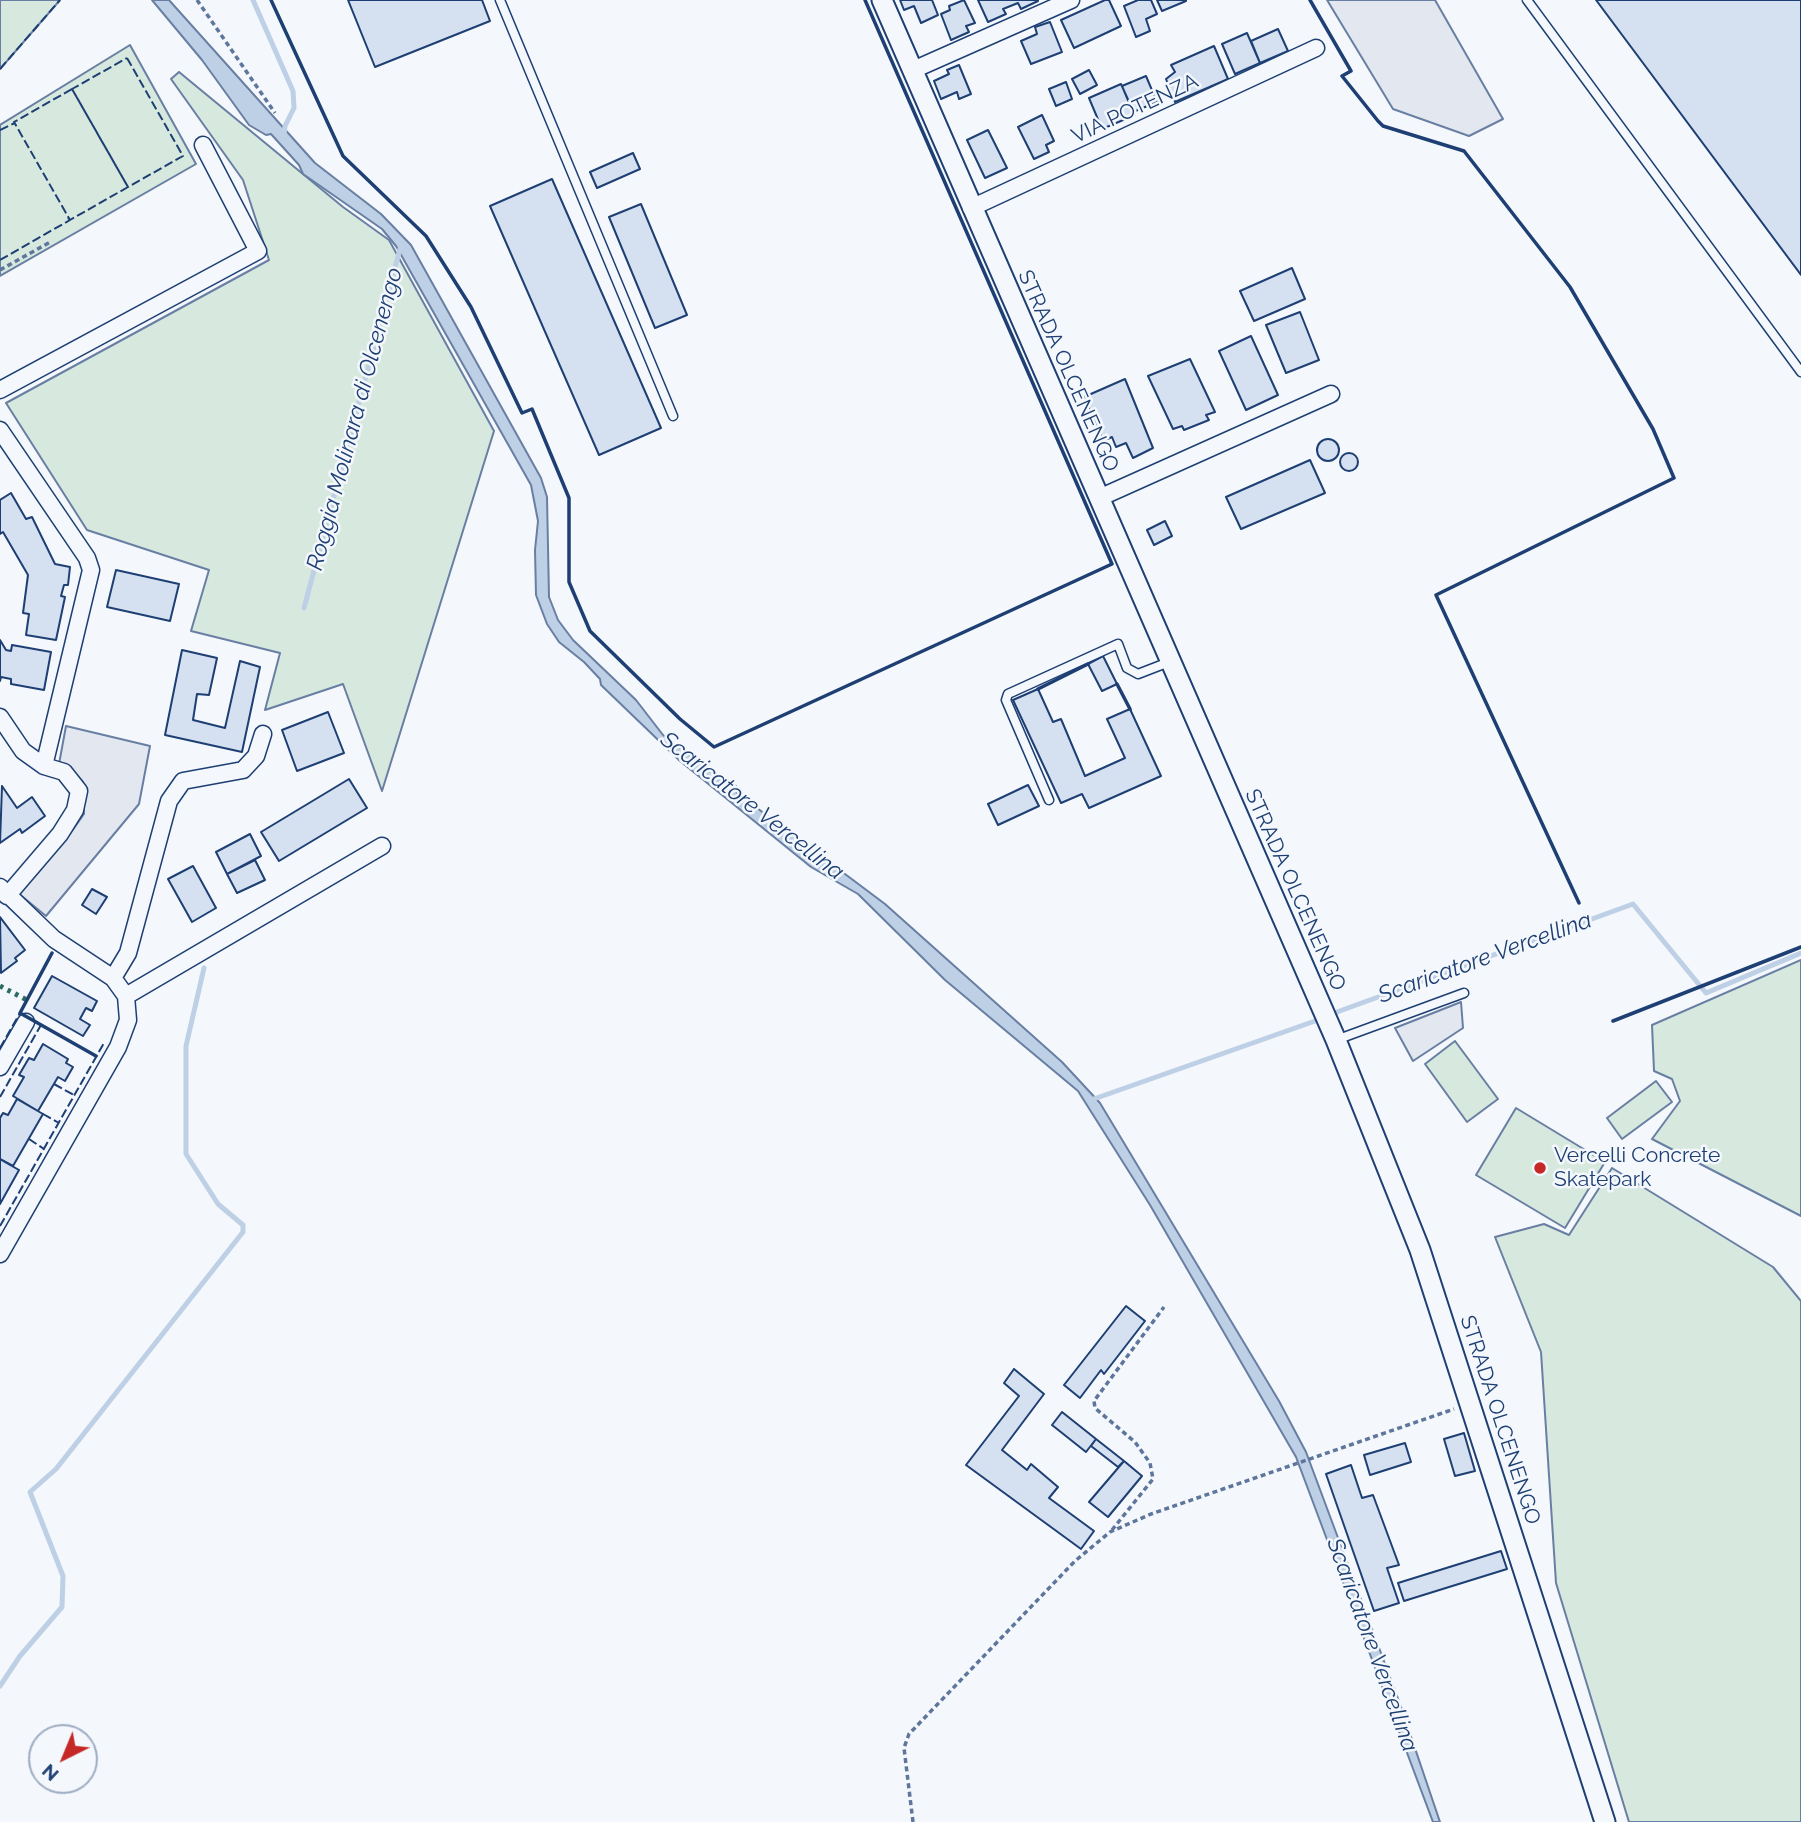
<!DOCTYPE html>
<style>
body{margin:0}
#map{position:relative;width:1801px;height:1822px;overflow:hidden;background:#f4f7fb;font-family:Raleway,sans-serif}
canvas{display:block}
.north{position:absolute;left:28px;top:1724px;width:70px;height:70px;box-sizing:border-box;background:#f4f7fb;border:2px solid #9eadc5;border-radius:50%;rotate:223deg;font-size:19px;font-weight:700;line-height:28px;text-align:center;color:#1d3f73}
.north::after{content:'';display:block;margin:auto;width:24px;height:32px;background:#c62828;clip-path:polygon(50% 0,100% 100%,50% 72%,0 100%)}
</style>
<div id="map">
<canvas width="1801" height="1822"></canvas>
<div class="north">N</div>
</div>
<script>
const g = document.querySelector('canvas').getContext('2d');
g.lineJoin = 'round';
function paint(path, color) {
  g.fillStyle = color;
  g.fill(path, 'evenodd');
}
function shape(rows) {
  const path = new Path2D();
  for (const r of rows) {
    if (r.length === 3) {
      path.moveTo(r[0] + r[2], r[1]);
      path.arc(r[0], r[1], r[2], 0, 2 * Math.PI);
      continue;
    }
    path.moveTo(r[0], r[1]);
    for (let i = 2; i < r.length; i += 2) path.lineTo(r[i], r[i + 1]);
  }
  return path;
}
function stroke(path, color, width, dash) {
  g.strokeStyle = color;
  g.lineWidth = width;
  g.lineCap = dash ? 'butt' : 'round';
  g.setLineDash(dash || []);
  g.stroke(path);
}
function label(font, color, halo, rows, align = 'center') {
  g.font = font + ' Raleway,sans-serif';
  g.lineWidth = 5;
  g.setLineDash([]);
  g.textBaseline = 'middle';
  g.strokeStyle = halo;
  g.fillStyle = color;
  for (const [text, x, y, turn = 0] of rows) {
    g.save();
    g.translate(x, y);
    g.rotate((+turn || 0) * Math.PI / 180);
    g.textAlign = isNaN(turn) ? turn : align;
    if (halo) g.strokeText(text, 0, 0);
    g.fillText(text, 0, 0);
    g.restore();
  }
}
const green = shape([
 [0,0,60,0,0,69,0,0],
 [130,45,196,164,0,276,0,125,130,45],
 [179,72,343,207,389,240,494,431,382,791,343,684,265,710,280,653,191,631,209,570,87,530,6,403,269,260,243,180,171,79,179,72],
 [1801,960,1801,1216,1652,1139,1680,1101,1672,1079,1654,1071,1652,1025,1801,960],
 [1455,1041,1498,1099,1467,1122,1425,1064,1455,1041],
 [1656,1081,1672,1102,1622,1139,1607,1118,1656,1081],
 [1516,1108,1605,1162,1565,1228,1476,1175,1516,1108],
 [1612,1168,1773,1267,1801,1301,1801,1822,1629,1822,1556,1583,1541,1352,1495,1237,1544,1224,1569,1235,1612,1168]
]);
paint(green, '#d7e8df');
stroke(green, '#687fa3', 2);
const parking = shape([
 [1327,0,1435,0,1503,119,1469,136,1393,109,1327,0],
 [66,726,150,746,139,804,46,916,18,893,67,838,84,814,83,782,69,767,59,764,66,726],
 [1461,1002,1463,1028,1413,1061,1395,1028,1461,1002]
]);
paint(parking, '#e3e8f0');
stroke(parking, '#687fa3', 2);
const water = shape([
 [152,0,169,0,315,163,381,214,411,245,541,478,547,497,549,597,558,620,573,640,636,700,663,735,720,778,726,778,736,786,737,793,885,904,1062,1062,1100,1103,1279,1401,1306,1452,1400,1704,1440,1822,1433,1822,1296,1457,1150,1205,1078,1091,945,980,858,894,811,867,680,761,601,685,600,679,584,662,559,642,547,624,536,595,535,550,538,521,531,485,396,246,382,229,303,174,299,165,271,134,266,135,249,125,202,60,152,0]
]);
paint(water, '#bed0e5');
stroke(water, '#687fa3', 2);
stroke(shape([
 [253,0,293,91,294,108,285,126,284,135],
 [304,608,400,249],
 [1337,1012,1633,904,1706,993,1801,953],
 [1091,1100,1315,1021],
 [0,1686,20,1656,62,1607,63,1576,30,1492,56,1469,243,1232,243,1225,218,1204,186,1154,186,1046,204,968]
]), '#bed0e5', 5);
const building = shape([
 [348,0,482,0,490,21,375,67,348,0],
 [900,0,932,0,938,15,921,23,914,6,904,10,900,0],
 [964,0,975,23,966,26,969,32,951,40,941,14,950,10,949,6,964,0],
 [978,0,1038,0,1038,1,1021,9,1018,3,1003,9,1006,14,988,22,978,0],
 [1105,0,1109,0,1121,26,1074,48,1061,20,1105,0],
 [1138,0,1151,0,1157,14,1146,19,1150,31,1136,37,1124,6,1138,0],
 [1157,0,1186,0,1186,1,1162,11,1157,0],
 [1596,0,1801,0,1801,275,1596,0],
 [1050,22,1062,52,1031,64,1021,41,1037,34,1035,27,1050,22],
 [1278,29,1288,51,1260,63,1251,41,1278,29],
 [1247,33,1260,63,1235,74,1222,44,1247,33],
 [1214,46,1228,79,1175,102,1166,79,1175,72,1171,65,1214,46],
 [959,65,971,94,959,99,957,92,941,99,934,81,949,74,947,70,959,65],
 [1089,70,1097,85,1080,94,1072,79,1089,70],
 [1146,76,1157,102,1133,112,1122,86,1146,76],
 [1066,82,1072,99,1056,106,1049,89,1066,82],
 [1121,84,1135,115,1102,129,1089,98,1121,84],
 [1042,115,1054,141,1046,145,1049,152,1034,159,1018,127,1042,115],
 [988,130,1007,168,985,178,967,140,988,130],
 [633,153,640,169,597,188,590,172,633,153],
 [552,179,661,428,599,455,490,206,552,179],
 [641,204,687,315,655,328,609,217,641,204],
 [1292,268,1305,299,1254,321,1240,291,1292,268],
 [1300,312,1319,360,1286,373,1266,325,1300,312],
 [1251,336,1278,395,1246,410,1219,351,1251,336],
 [1190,359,1215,412,1206,415,1209,420,1184,430,1182,426,1173,429,1148,376,1190,359],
 [1125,379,1153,448,1133,458,1126,443,1116,447,1112,437,1103,441,1084,397,1125,379],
 [1328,450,11],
 [1349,462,9],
 [1310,460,1325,493,1241,529,1226,497,1310,460],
 [11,493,26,519,32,517,55,564,70,567,68,585,64,585,61,596,65,597,56,640,26,635,29,614,23,613,28,575,3,532,0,534,0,500,11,493],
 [1165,521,1172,536,1154,545,1147,530,1165,521],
 [116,570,179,584,170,621,107,607,116,570],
 [0,640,6,650,11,651,12,645,51,652,44,690,11,684,11,679,1,677,0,681,0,640],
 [182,650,217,658,209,695,197,694,193,720,225,728,240,661,260,667,242,752,165,735,182,650],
 [1103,656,1117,684,1102,691,1088,664,1103,656],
 [1038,689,1053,722,1061,719,1085,776,1125,758,1107,719,1130,709,1161,776,1089,808,1082,794,1061,803,1013,700,1038,689],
 [328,712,344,753,297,771,282,730,328,712],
 [349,779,367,808,279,861,261,832,349,779],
 [1028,785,1039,806,998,825,988,804,1028,785],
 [2,786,17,808,32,797,45,816,22,833,20,829,0,843,2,786],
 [250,834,261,856,227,874,216,852,250,834],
 [255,860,265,880,237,893,227,874,255,860],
 [193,866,216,908,192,922,168,879,193,866],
 [92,889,107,897,96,914,82,905,92,889],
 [0,917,25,950,15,958,17,961,1,973,0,917],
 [52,976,97,1001,92,1011,86,1008,80,1019,90,1025,83,1036,34,1008,52,976],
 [43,1044,68,1059,66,1063,73,1067,65,1081,58,1077,38,1111,13,1096,24,1077,19,1075,29,1058,34,1060,43,1044],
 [17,1099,43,1114,13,1166,0,1159,0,1118,3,1113,8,1115,17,1099],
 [0,1159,19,1170,0,1204,0,1159],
 [1126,1306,1145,1321,1104,1374,1101,1370,1080,1398,1064,1385,1126,1306],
 [1014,1369,1044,1394,1002,1450,1027,1470,1031,1464,1058,1487,1049,1498,1094,1531,1081,1549,966,1465,1019,1396,1004,1383,1014,1369],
 [1062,1412,1096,1439,1086,1452,1052,1425,1062,1412],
 [1464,1433,1475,1471,1455,1476,1444,1439,1464,1433],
 [1096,1439,1124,1461,1118,1467,1091,1446,1096,1439],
 [1405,1443,1411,1462,1370,1475,1364,1455,1405,1443],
 [1124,1461,1142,1476,1108,1517,1089,1502,1124,1461],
 [1351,1465,1362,1498,1373,1495,1399,1565,1387,1568,1399,1603,1374,1611,1326,1474,1351,1465],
 [1501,1551,1507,1569,1404,1601,1398,1583,1501,1551]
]);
paint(building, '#d5e0f0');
stroke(building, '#1d3f73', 2);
const service = shape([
 [500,0,673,416],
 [1527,0,1801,372],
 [1049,800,1006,700,1008,694,1118,644,1127,668,1138,674,1169,662],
 [1336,1040,1464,993]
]);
const minor = shape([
 [913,70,1071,0],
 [971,208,1316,48],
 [0,390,258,251,203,145],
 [0,430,87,558,91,570,44,766],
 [1099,498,1331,394],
 [0,717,23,751,44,766,64,772,79,791,75,810,60,834,7,896],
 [0,887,54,939,113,978,126,996,128,1020,118,1047,0,1254],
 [113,978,128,953,169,801,183,781,243,770,256,756,263,734],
 [126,996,382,846],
 [0,1067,26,1022]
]);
const tertiary = shape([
 [882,0,1336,1040,1420,1250,1605,1822]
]);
stroke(service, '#1d3f73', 11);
stroke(minor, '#1d3f73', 19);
stroke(tertiary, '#1d3f73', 23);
stroke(shape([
 [197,0,275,113],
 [0,270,52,241],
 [1112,1530,1153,1479,1150,1463,1135,1442,1095,1408,1094,1401,1164,1307],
 [913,1822,904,1748,909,1734,1075,1561,1110,1532,1151,1514,1454,1409]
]), '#5e769c', 3.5, [5, 3.5]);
stroke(service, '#f4f7fb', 8);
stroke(minor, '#f4f7fb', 16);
stroke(tertiary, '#f4f7fb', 19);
stroke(shape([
 [0,986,27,1000]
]), '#2c6c60', 5, [3.5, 5]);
stroke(shape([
 [127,58,183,156,128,187,72,89,127,58],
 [0,69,60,0],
 [72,89,128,187,70,220,14,122,72,89],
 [0,130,15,123],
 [0,260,70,220,68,218],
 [0,1048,20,1013],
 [54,1084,74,1095],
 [0,1097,41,1025],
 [43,1114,59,1123],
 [29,1139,44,1149],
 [0,1226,104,1043]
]), '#1d3f73', 2, [9, 3.5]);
stroke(shape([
 [271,0,343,156,426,236,471,307,522,413,532,409,569,498,569,582,590,631,680,719,714,747,1112,564,865,0],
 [1310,0,1351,71,1342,76,1378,121,1383,126,1464,151,1570,287,1653,429,1674,478,1436,595,1579,903],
 [1117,684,1130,709],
 [1038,689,1088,664],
 [52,953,20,1013,96,1056],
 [1613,1021,1801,947]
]), '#1d3f73', 3.5);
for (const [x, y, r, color] of [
 [1540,1168,7,"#c62828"]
]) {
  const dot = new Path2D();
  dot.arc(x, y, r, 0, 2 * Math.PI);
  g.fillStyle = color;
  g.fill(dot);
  stroke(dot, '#f4f7fb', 2.5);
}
label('21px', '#1d3f73', '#f4f7fb', [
 ["VIA POTENZA",1135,109,-25],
 ["STRADA OLCENENGO",1068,371,66],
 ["STRADA OLCENENGO",1295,890,66],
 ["STRADA OLCENENGO",1500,1420,72]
]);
label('21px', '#1d3f73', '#f4f7fb', [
 ["Vercelli Concrete",1554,1156],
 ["Skatepark",1554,1180]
], 'left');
label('italic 23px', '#1d3f73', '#f4f7fb', [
 ["Roggia Molinara di Olcenengo",355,419,-75],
 ["Scaricatore Vercellina",752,806,38],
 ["Scaricatore Vercellina",1485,958,-20],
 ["Scaricatore Vercellina",1372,1645,70]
]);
</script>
